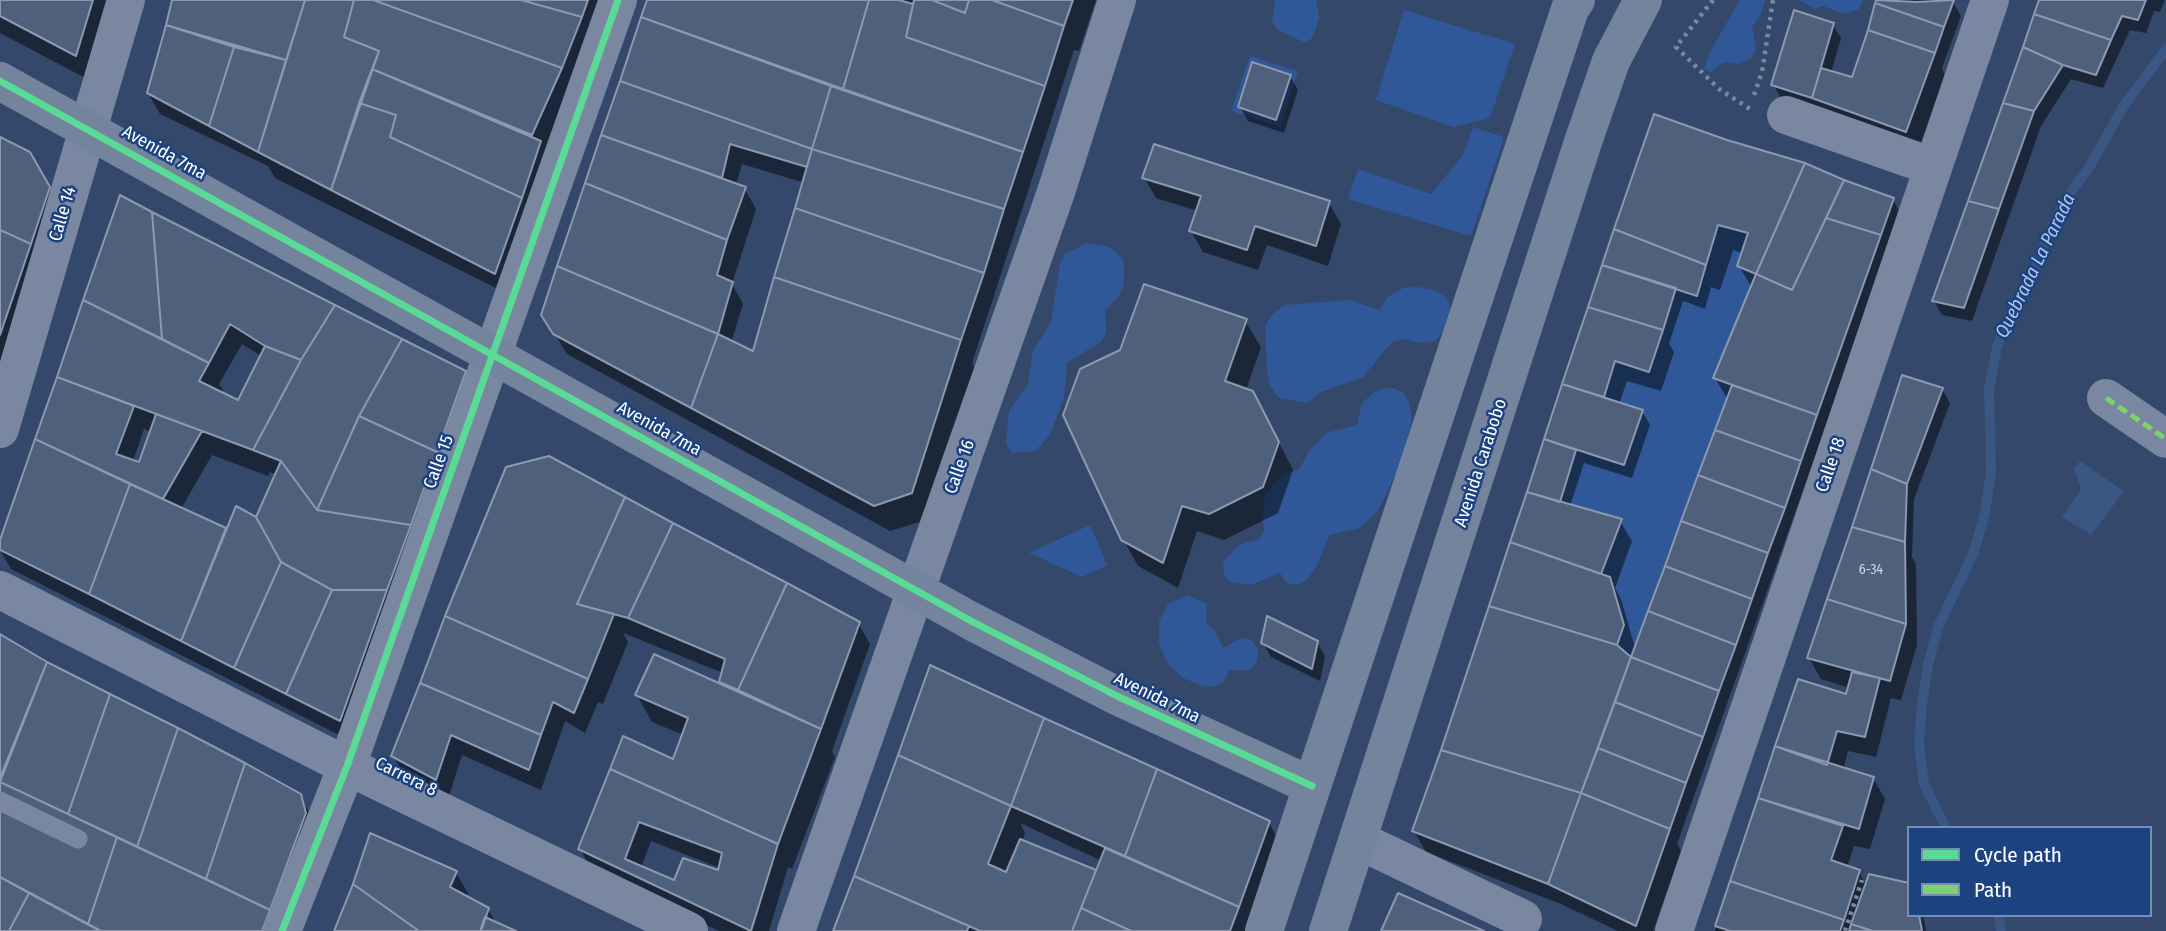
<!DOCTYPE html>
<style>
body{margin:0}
#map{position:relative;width:2166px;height:931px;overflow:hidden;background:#33486a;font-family:"Fira Sans Condensed",sans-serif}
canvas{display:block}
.legend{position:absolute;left:1907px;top:826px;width:245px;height:91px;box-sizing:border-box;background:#1c4280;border:2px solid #778eb3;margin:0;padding:9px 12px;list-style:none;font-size:21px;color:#fff}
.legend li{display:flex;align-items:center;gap:14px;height:35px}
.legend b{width:35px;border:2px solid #778eb3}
</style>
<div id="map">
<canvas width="2166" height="931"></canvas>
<ul class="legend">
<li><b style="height:9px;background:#5adb95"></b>Cycle path</li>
<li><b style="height:9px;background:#7cd36c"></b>Path</li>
</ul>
</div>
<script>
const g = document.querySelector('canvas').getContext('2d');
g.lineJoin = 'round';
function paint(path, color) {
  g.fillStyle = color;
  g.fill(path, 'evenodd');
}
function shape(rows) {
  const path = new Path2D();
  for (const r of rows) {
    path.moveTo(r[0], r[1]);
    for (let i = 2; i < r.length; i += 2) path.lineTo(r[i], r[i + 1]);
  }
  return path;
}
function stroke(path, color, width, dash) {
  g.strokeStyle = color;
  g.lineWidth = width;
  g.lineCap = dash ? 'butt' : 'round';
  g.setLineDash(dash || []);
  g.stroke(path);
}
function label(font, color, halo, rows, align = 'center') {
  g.font = font + ' "Fira Sans Condensed",sans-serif';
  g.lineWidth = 5;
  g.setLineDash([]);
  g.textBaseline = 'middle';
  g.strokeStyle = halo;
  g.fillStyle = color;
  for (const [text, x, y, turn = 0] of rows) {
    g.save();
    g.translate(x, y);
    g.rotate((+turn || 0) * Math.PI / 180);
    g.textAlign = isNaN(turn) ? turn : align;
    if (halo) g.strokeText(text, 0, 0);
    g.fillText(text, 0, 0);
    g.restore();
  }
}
paint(shape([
 [1275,0,1316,0,1319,17,1313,37,1306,43,1278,30,1272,21],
 [1740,0,1765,0,1761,14,1752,27,1756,50,1752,58,1738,64,1724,62,1711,72,1704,69,1712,48],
 [1799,0,1863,0,1859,9,1844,14,1823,6,1815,9],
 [1404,10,1515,44,1490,118,1454,127,1376,100],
 [1250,56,1298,71,1280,127,1231,111],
 [1473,127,1504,137,1471,236,1348,199,1358,169,1431,194,1463,155],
 [1718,225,1748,233,1737,266,1756,274,1713,377,1732,385,1631,657,1617,645,1624,625,1610,577,1601,574,1621,519,1560,502,1576,450,1624,465,1643,410,1604,397,1615,361,1649,371,1676,288,1697,295],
 [1087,243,1109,247,1117,253,1124,261,1124,284,1120,295,1105,310,1106,332,1102,341,1067,363,1064,397,1050,435,1035,451,1013,453,1006,444,1009,411,1028,384,1033,351,1051,322,1060,263,1065,254],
 [1418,287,1434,290,1447,298,1451,309,1446,328,1435,341,1420,343,1406,339,1392,342,1363,377,1319,393,1307,403,1278,398,1270,385,1267,370,1265,326,1272,315,1284,305,1350,300,1379,310,1388,297,1403,288],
 [1393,388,1403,392,1409,402,1412,420,1402,462,1377,512,1360,528,1329,535,1317,566,1305,582,1295,585,1286,582,1280,573,1251,585,1230,582,1224,574,1223,563,1238,545,1260,539,1265,529,1262,519,1265,496,1279,478,1288,472,1299,470,1309,451,1326,433,1357,425,1362,403,1371,395,1380,389],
 [1090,525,1107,565,1082,577,1029,553],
 [1188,595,1207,604,1206,624,1214,629,1223,648,1241,638,1251,640,1258,649,1257,661,1250,670,1229,670,1224,681,1214,687,1203,686,1183,678,1167,663,1159,643,1159,622,1168,604]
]), '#305898');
paint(shape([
 [2080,461,2124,491,2091,535,2062,517,2081,490,2074,468]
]), '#3a5683');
paint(shape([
 [0,0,116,0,91,81,0,33],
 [174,0,598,0,506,293,275,178,268,166,160,114,148,93],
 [649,0,1096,0,1079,51,1074,50,972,363,975,368,926,520,890,531,567,354,543,315],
 [742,164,805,183,754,354,731,343,743,304,732,284,756,209,744,188,736,185],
 [1878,0,1947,0,1953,2,1961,16,1942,68,1945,75,1918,151,1781,99,1773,84,1832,24,1841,38,1831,73,1853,79],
 [2041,0,2165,0,2160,12,2154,11,2146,33,2130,30,2103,88,2071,79,2041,126,1972,321,1942,315,1934,301],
 [1290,76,1298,90,1284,133,1248,121,1240,107],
 [0,139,29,153,61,209,0,389],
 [1144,177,1329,203,1341,224,1328,266,1267,245,1258,270,1203,252,1191,231,1198,211,1156,198],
 [121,198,464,373,476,393,351,741,11,569,0,550],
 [242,344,261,356,239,403,221,394,223,390,219,384],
 [144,429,151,432,140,464,133,461],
 [212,455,268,476,270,472,277,475,257,519,227,530,181,509],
 [1893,200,1901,214,1889,248,1885,247,1895,263,1822,437,1677,844,1681,851,1653,931,1618,931,1561,904,1426,852,1414,831,1615,230],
 [1733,250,1743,253,1739,266,1752,288,1715,378,1728,400,1636,651,1621,599,1615,588,1632,541,1620,521,1570,506,1584,463,1632,478,1650,425,1642,411,1619,404,1627,381,1661,391,1674,352,1669,344,1683,301,1705,309,1711,287,1720,290],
 [1245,321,1261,347,1246,390,1267,419,1293,470,1278,513,1224,540,1197,531,1178,588,1138,566,1123,539,1122,351],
 [1942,389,1950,403,1914,499,1912,557,1916,564,1917,645,1901,700,1891,698,1876,757,1848,751,1843,771,1873,778,1885,799,1870,849,1854,846,1847,868,1859,872,1866,885,1909,915,1923,915,1926,931,1715,931,1799,681,1847,696,1850,688,1821,679,1809,658],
 [507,468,858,623,870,644,832,751,835,757,792,869,788,867,769,931,719,931,592,870,580,849,673,761,684,735,652,722,637,695,724,688,721,682,723,673,623,633,628,642,603,704,598,702,585,733,565,721,541,790,462,755,448,799,405,777,393,756],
 [651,841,720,868,719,872,675,883,641,868],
 [0,636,46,664,300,796,312,817,281,931,0,931],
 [1317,642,1325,656,1320,681,1271,657,1263,643],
 [931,668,1269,823,1280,843,1249,931,835,931],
 [1020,823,1102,861,1096,875,1022,842,1025,833],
 [371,835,456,873,468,893,466,898,488,909,497,925,512,931,335,931]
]), '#0007');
stroke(shape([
 [1946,828,1924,784,1919,744,1922,704,1928,664,1939,625,1974,552,1985,513,1991,472,1989,389,1997,347,2010,313,2032,278,2048,235,2067,197,2090,166,2123,107,2166,49],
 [1999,915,2001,931]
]), '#3a5683', 10);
const building = shape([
 [0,0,93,0,76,56,0,16,0,0],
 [172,0,305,0,286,60,166,25,172,0],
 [305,0,354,0,344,37,379,51,331,190,258,152,305,0],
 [354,0,373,0,562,68,532,135,372,69,379,51,344,37,354,0],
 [373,0,521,0,582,17,562,68,373,0],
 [521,0,588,0,582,17,521,0],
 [647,0,869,0,843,89,641,17,647,0],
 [869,0,899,0,913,4,906,37,1045,86,1023,152,843,89,869,0],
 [914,0,932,0,965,13,969,0,992,0,1064,26,1045,86,906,37,914,0],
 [932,0,969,0,965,13,932,0],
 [992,0,1073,0,1064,26,992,0],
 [1876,0,1917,2,1954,0,1944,27,1875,3,1876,0],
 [2039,0,2146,0,2138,20,2122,16,2111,40,2034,14,2039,0],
 [1875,3,1944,27,1935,53,1868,30,1875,3],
 [1794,10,1834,23,1812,98,1771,85,1794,10],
 [2034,14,2111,40,2096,75,2063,65,2023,47,2034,14],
 [641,17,831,86,812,149,620,81,641,17],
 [166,25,234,47,209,126,147,93,166,25],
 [1868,30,1935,53,1906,132,1812,98,1821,68,1852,77,1868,30],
 [234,47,286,60,258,152,209,126,234,47],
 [2023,47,2063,65,2034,111,2003,103,2023,47],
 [1252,62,1291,75,1276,120,1238,107,1252,62],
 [372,69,541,141,522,198,390,137,396,115,359,103,372,69],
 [620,81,812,149,807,167,730,144,722,178,601,135,620,81],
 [831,86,1023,152,1004,209,812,149,831,86],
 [359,103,396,115,390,137,522,198,495,274,331,190,359,103],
 [2003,103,2034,111,1999,209,1968,201,2003,103],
 [1654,114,1727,140,1805,163,1756,274,1737,266,1748,233,1718,225,1706,265,1614,229,1654,114],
 [601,135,746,187,727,240,585,183,601,135],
 [0,137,30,152,50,187,31,244,0,230,0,137],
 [1154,144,1330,201,1316,246,1255,226,1247,250,1189,231,1201,196,1142,178,1154,144],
 [812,149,1004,209,984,273,795,208,812,149],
 [1805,163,1844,180,1792,290,1756,274,1805,163],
 [1844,180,1894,198,1881,235,1826,218,1844,180],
 [585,183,727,240,717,275,733,282,718,334,557,266,585,183],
 [120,195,152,212,162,339,83,300,120,195],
 [1968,201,1999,209,1964,308,1932,301,1968,201],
 [795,208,984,273,961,340,774,277,795,208],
 [152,212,335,305,301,360,265,346,230,324,209,363,162,339,152,212],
 [1826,218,1881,235,1817,415,1713,378,1756,274,1792,290,1826,218],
 [1614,229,1706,265,1697,296,1602,265,1614,229],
 [0,230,31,244,0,335,0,230],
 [1602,265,1676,288,1663,330,1588,307,1602,265],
 [557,266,718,334,691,408,553,334,541,315,557,266],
 [774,277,961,340,912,493,874,506,691,408,718,334,753,351,774,277],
 [1144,284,1247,319,1225,381,1253,391,1279,442,1263,487,1209,514,1182,506,1163,563,1121,540,1063,415,1080,369,1120,350,1144,284],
 [83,300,209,363,199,381,238,400,265,346,301,360,253,450,57,377,83,300],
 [335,305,402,339,359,416,317,510,281,461,253,450,301,360,335,305],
 [1588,307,1663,330,1649,372,1615,361,1604,397,1562,384,1588,307],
 [402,339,466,371,437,452,359,416,402,339],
 [1902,375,1943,388,1907,484,1871,469,1902,375],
 [57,377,134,406,116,454,139,462,156,414,202,431,163,499,35,439,57,377],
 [1562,384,1643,410,1624,465,1544,439,1562,384],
 [1732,385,1817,415,1801,461,1715,430,1732,385],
 [359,416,437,452,411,525,317,510,359,416],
 [1715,430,1801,461,1785,508,1698,475,1715,430],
 [35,439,130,484,89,594,0,550,0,540,35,439],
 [1544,439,1576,450,1560,502,1527,492,1544,439],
 [549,456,625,497,577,604,614,614,588,679,445,616,506,467,549,456],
 [281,461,317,510,411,525,387,590,332,590,281,562,256,517,281,461],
 [1871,469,1907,484,1905,542,1852,527,1871,469],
 [1698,475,1785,508,1768,553,1681,521,1698,475],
 [130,484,226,528,181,641,89,594,130,484],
 [1527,492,1622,519,1601,574,1510,542,1527,492],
 [625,497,673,523,628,618,577,604,625,497],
 [236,506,256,517,281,562,234,668,181,641,236,506],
 [1681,521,1768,553,1752,599,1665,566,1681,521],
 [673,523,787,583,738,690,719,682,725,659,628,618,673,523],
 [1852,527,1905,542,1906,624,1827,599,1852,527],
 [1510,542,1610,577,1624,625,1617,645,1489,606,1510,542],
 [281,562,332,590,286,694,234,668,281,562],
 [1665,566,1752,599,1736,645,1648,611,1665,566],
 [787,583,860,622,821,729,738,690,787,583],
 [332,590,387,590,340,721,286,694,332,590],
 [1827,599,1906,624,1890,681,1807,658,1827,599],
 [1489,606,1617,645,1631,657,1581,793,1441,750,1489,606],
 [1648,611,1736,645,1719,691,1631,657,1648,611],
 [445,616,588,679,574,713,553,702,541,735,420,683,445,616],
 [1267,616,1318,641,1312,669,1261,643,1267,616],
 [0,634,47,662,0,778,0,634],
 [654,654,821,729,778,844,610,769,623,736,673,759,688,718,635,695,654,654],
 [1631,657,1719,691,1703,737,1615,702,1631,657],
 [47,662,110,694,68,814,0,782,47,662],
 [930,665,1044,718,1011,806,898,755,930,665],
 [1852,672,1880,678,1865,737,1837,731,1827,765,1775,746,1798,679,1846,694,1852,672],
 [420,683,541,735,529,770,451,735,436,780,391,756,420,683],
 [110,694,178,728,137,847,68,814,110,694],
 [1615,702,1703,737,1686,783,1598,748,1615,702],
 [1044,718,1157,769,1125,856,1011,806,1044,718],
 [178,728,245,763,206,879,137,847,178,728],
 [1775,746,1874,777,1859,829,1758,798,1775,746],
 [1598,748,1686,783,1670,829,1581,793,1598,748],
 [1441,750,1581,793,1548,884,1412,831,1441,750],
 [898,755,1011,806,988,864,1006,872,1020,839,1096,870,1072,931,980,931,854,876,898,755],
 [245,763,301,794,306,813,270,910,206,879,245,763],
 [610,769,778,844,751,931,578,849,610,769],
 [639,822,722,853,718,870,683,858,674,880,625,859,639,822],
 [1157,769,1270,821,1239,907,1125,856,1157,769],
 [0,782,117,837,88,924,0,877,0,782],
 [1581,793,1670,829,1636,926,1548,884,1581,793],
 [1758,798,1843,826,1831,860,1860,870,1844,920,1730,881,1758,798],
 [370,833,457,871,450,887,489,908,481,931,419,931,353,884,370,833],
 [117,837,270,910,262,931,101,931,88,924,117,837],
 [1105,848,1239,907,1230,931,1131,931,1081,908,1105,848],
 [1869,874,1909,883,1909,915,1919,915,1922,931,1873,931,1851,924,1869,874],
 [854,876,969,926,967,931,833,931,854,876],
 [0,877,29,893,9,931,0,931,0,877],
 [1730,881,1844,920,1840,931,1730,931,1715,926,1730,881],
 [353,884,419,931,334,931,353,884],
 [29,893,100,931,9,931,29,893],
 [1398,893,1484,931,1381,931,1398,893],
 [1081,908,1131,931,1072,931,1081,908],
 [485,917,516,931,480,931,485,917],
 [1851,924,1873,931,1849,931,1851,924]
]);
paint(building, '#4e607b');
stroke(building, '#8c99ae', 2);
stroke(shape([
 [1713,0,1676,47,1719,89,1750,109],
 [1754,95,1762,72,1773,0],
 [1845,931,1862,880]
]), '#7988a0', 4.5, [3.5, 5]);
stroke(shape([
 [0,801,78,839]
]), '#7988a0', 19);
stroke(shape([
 [1786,115,1931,166],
 [2106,398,2166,439],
 [0,429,126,0],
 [0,590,347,766,689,931],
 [1358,840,1523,919],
 [282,931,347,766,618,0],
 [796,931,1056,192,1117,0],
 [1674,931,1990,0]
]), '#7988a0', 38);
stroke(shape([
 [0,81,973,622,1119,697,1312,786],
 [1264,931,1570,9,1576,0],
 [1328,931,1583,142,1611,61,1643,0]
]), '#74849d', 38);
stroke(shape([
 [2106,398,2166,439]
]), '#7cd36c', 5, [10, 5]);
stroke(shape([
 [0,81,973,622,1119,697,1312,786],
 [282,931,347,766,618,0]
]), '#5adb95', 7);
label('14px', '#d3d7de', null, [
 ["6-34",1871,570]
]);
label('18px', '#fff', '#1c4280', [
 ["Avenida 7ma",164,153,29],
 ["Calle 14",63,214,-74],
 ["Avenida 7ma",659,429,29],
 ["Calle 15",439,462,-70],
 ["Avenida Carabobo",1481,463,-72],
 ["Calle 18",1831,465,-71],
 ["Calle 16",960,467,-70],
 ["Avenida 7ma",1157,698,26],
 ["Carrera 8",406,777,26]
]);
label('italic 19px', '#abc7f1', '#1c4280', [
 ["Quebrada La Parada",2036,266,-64]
]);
</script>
